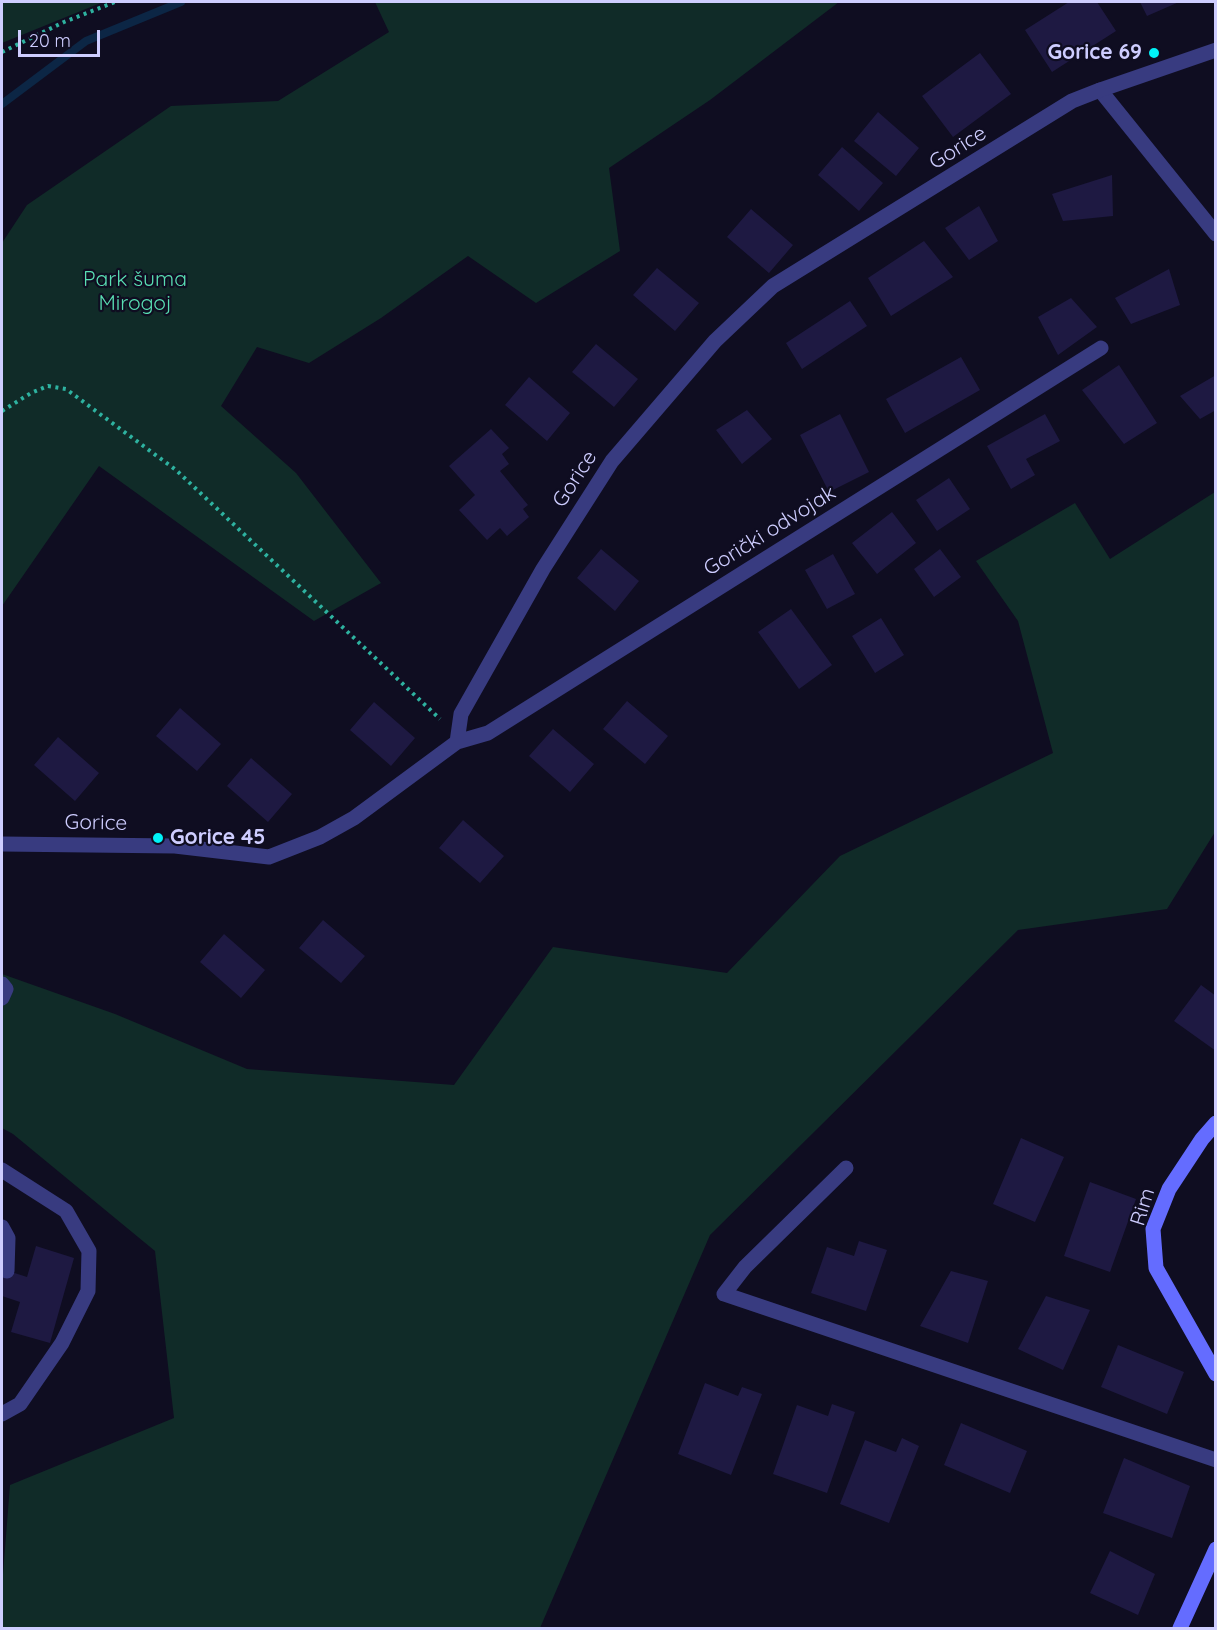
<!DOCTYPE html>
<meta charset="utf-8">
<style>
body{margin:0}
#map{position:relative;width:1217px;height:1630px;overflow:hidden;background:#0f0d21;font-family:Quicksand,sans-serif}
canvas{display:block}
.frame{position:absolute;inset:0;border:3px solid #cecdff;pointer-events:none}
.scale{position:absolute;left:18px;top:30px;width:82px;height:27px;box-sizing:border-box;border:3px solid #cecdff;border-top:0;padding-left:8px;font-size:18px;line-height:21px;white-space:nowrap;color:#cecdff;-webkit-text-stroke:4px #0f0d21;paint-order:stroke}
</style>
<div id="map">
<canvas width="1217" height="1630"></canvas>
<div class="frame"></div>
<div class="scale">20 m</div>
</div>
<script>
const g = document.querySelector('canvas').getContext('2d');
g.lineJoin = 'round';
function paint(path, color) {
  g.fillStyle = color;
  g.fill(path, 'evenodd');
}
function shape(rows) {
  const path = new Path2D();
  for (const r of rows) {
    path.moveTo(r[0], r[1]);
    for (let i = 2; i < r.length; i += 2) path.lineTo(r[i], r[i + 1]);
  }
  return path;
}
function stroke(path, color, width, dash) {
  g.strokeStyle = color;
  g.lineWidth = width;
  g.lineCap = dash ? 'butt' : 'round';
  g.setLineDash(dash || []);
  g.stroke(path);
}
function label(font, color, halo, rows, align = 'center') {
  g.font = font + ' Quicksand,sans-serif';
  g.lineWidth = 4.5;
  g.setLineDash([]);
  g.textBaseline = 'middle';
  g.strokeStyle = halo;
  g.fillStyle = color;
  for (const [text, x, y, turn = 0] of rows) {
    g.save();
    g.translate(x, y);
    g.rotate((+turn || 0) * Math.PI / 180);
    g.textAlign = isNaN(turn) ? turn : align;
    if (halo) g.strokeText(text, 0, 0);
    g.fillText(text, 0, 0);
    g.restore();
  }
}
paint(shape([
 [2,2,103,2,2,43],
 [375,2,839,2,710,100,609,168,620,251,536,303,468,256,381,318,309,363,257,347,221,406,296,473,381,583,314,621,99,466,2,606,2,243,27,205,171,106,278,101,389,32],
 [1215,492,1215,832,1167,909,1018,930,710,1235,540,1628,2,1628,2,1587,10,1485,174,1418,155,1251,13,1134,2,1128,2,974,115,1014,247,1069,454,1085,553,947,727,973,840,856,1053,753,1018,621,976,561,1075,503,1110,559]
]), '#102b28');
stroke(shape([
 [2,104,86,41,181,2]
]), '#0c2645', 8);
paint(shape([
 [1069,2,1097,2,1116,31,1052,72,1025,30],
 [1140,2,1179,2,1147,16],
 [980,53,1011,94,953,137,922,96],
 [878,112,919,148,896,176,854,141],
 [842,147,883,183,859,211,818,175],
 [1112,175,1113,216,1063,221,1052,194],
 [979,206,998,241,969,260,945,228],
 [751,209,793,245,769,273,727,237],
 [924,241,953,277,891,316,868,278],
 [657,268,699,303,675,331,633,295],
 [1169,269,1180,305,1131,324,1115,298],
 [1071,298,1097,327,1058,355,1038,317],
 [850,301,867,326,802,369,786,343],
 [596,344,638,379,614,407,572,372],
 [961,357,980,390,905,433,886,399],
 [1119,365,1157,423,1124,444,1082,390],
 [1216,375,1216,410,1200,419,1180,396],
 [529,377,570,413,547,441,505,405],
 [747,410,772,439,742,464,716,430],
 [840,414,869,472,829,492,800,435],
 [1045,414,1060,441,1026,459,1035,475,1011,489,987,446],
 [491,429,509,448,502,454,509,464,500,471,528,505,523,509,529,517,507,536,500,528,487,540,459,510,475,495,449,466],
 [949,478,970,509,937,531,916,500],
 [892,512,916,543,877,574,852,543],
 [601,549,639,581,615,611,577,578],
 [940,549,961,577,934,597,914,569],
 [833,554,855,594,827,609,805,570],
 [791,609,832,665,799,689,758,632],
 [881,618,904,655,875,673,852,636],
 [627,701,668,736,645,764,603,729],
 [374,702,415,738,391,766,350,730],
 [180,708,221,744,197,771,156,736],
 [553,729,594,764,570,792,529,756],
 [58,737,99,773,75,801,34,765],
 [251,758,292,794,268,822,227,786],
 [463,820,504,856,480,883,439,848],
 [323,920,365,956,341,983,299,948],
 [224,934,265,970,241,998,200,962],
 [1201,985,1216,996,1216,1051,1174,1021],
 [1021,1138,1064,1157,1035,1222,993,1204],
 [1090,1182,1136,1199,1110,1272,1064,1256],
 [859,1241,887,1250,866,1311,811,1293,827,1247,854,1256],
 [36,1246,74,1258,50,1343,11,1332,20,1302,2,1296,2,1269,27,1277],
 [951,1271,988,1281,968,1343,920,1326],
 [1046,1296,1090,1310,1063,1370,1018,1349],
 [1118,1345,1184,1372,1167,1414,1101,1387],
 [705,1383,738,1396,742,1387,762,1394,731,1475,678,1454],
 [832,1404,855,1412,827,1493,773,1474,797,1405,828,1416],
 [961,1423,1027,1451,1010,1493,944,1465],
 [902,1438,919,1446,889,1523,840,1504,865,1440,896,1452],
 [1124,1458,1190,1486,1172,1538,1103,1513],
 [1110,1551,1155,1574,1138,1615,1090,1593]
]), '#1e1942');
stroke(shape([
 [2,52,64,22,115,2],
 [2,411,31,393,48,386,66,389,176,470,440,719]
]), '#2eb2a0', 4, [3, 4.5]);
stroke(shape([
 [1100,90,1216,234],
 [2,1170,66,1211,89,1251,88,1291,62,1343,20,1404,2,1414],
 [2,1227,8,1238,7,1271]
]), '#383b80', 15);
stroke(shape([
 [457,742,488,733,1101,348],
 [2,844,175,846,269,857,320,837,354,818,457,742,461,714,543,569,612,461,715,341,773,286,1072,101,1100,90,1216,50],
 [2,984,6,989,2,998],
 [846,1168,745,1267,724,1294,1216,1460]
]), '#383b80', 15);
stroke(shape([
 [1216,1123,1202,1139,1169,1189,1153,1229,1156,1268,1216,1374],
 [1180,1628,1216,1549]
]), '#646cff', 15);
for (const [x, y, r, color] of [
 [1154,53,6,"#00f2f7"],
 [158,838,6,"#00f2f7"]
]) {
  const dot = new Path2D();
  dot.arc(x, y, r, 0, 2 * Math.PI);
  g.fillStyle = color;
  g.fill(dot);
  stroke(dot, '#0f0d21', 2);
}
label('bold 21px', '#cecdff', '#0f0d21', [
 ["Gorice 69",1142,53],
 ["Gorice 45",170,838,"left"]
], 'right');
label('21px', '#cecdff', '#0f0d21', [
 ["Gorice",958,148,-32],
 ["Gorice",575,479,-57],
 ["Gorički odvojak",770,531,-32],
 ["Gorice",96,823,1],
 ["Rim",1143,1207,-73]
]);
label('21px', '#59dfb3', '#0f0d21', [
 ["Park šuma",135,280],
 ["Mirogoj",135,304]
]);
</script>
